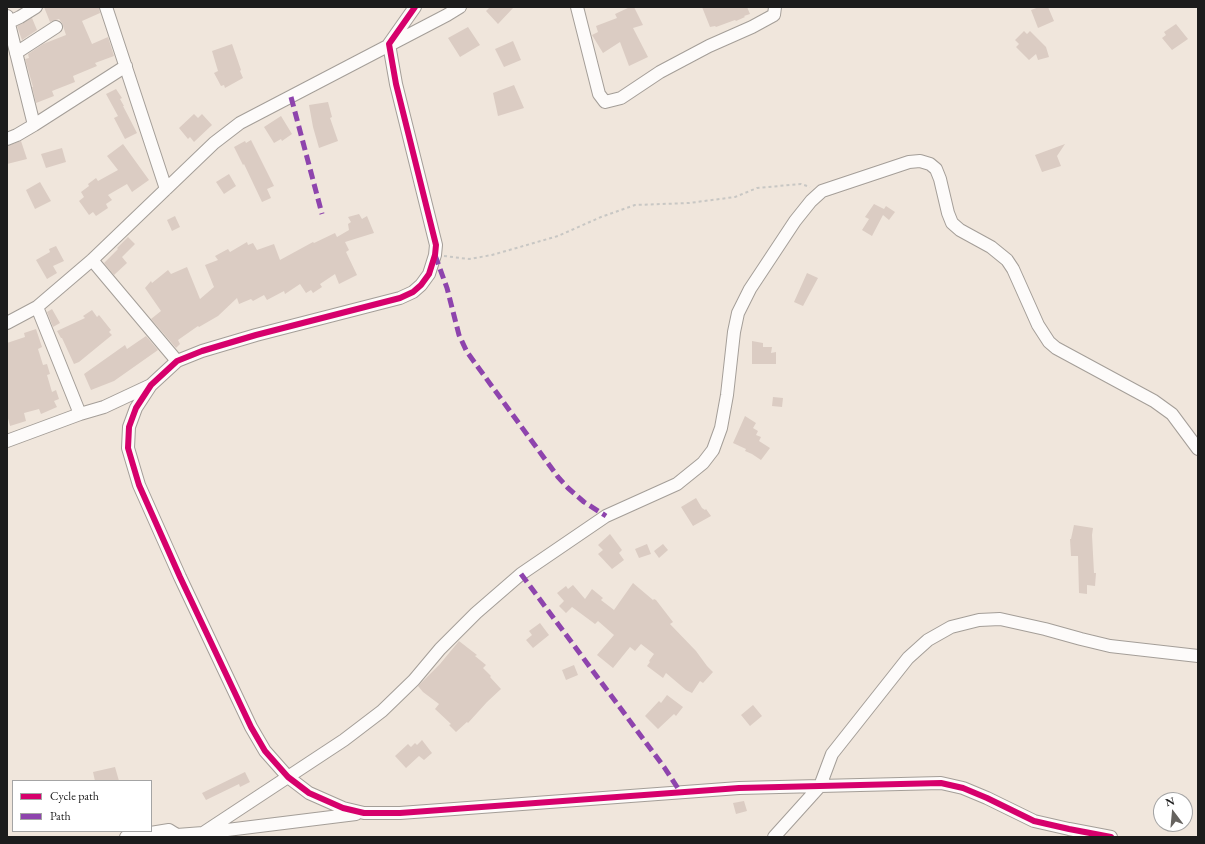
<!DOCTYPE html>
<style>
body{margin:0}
#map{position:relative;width:1205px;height:844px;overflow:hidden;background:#f0e6dc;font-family:"EB Garamond",serif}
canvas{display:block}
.frame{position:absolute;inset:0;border:8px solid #1c1c1c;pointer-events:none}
.legend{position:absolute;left:12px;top:780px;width:140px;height:52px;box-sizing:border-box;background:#fff;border:1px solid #a4a4a4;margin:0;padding:5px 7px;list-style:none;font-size:12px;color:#1c1c1c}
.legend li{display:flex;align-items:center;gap:8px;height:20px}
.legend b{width:20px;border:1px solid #a4a4a4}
.north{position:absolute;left:1153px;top:792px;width:40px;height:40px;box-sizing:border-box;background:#fff;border:1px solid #a4a4a4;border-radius:50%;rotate:344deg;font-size:11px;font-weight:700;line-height:16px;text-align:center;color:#1c1c1c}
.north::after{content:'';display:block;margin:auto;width:14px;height:18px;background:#66635f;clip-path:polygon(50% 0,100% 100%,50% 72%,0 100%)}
</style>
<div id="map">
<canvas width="1205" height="844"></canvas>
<div class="frame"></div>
<ul class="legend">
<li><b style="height:5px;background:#d6006c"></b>Cycle path</li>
<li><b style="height:5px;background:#8e44ad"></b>Path</li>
</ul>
<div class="north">N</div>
</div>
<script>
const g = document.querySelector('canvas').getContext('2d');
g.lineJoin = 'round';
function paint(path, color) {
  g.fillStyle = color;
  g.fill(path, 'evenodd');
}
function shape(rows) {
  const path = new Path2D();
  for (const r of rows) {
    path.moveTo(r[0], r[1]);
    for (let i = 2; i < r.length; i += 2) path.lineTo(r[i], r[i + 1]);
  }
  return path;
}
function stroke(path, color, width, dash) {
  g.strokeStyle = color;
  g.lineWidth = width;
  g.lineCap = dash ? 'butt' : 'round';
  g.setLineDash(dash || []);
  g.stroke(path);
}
paint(shape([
 [44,7,99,7,100,13,82,21,92,44,108,37,114,56,95,63,97,66,73,76,75,82,52,91,54,96,36,103,32,87,33,87,25,59,29,58,28,54,43,44,66,35,62,23,59,19,50,22],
 [490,7,514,7,498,24,486,11],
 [630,7,634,7,643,25,633,28,648,57,629,66,620,42,603,53,592,35,598,32,596,26,617,18,615,14],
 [702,7,747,7,750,14,744,16,745,17,736,21,735,20,716,27,715,26,710,27],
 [1039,7,1048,7,1054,21,1038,28,1031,10],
 [32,18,37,30,22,40,17,26],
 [1176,24,1188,39,1172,50,1162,38,1166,35,1164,32],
 [468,27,480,45,460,57,448,38],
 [1024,31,1027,34,1030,31,1046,47,1049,57,1038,60,1036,54,1029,60,1016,47,1019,44,1015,40],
 [513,41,521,60,504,67,495,49],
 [232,44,241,70,240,71,243,78,225,88,224,85,221,86,214,73,218,71,212,51],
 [514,85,524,108,498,116,493,93],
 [116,89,122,98,120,99,124,106,123,106,137,133,125,139,114,118,118,116,106,94],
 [328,102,332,117,330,118,338,141,319,148,313,127,309,105],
 [194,114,198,118,202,114,212,125,194,142,190,137,188,139,179,128],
 [281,116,292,134,282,141,281,139,274,143,264,127],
 [251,140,274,186,267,189,271,198,262,202,244,164,243,165,234,147,245,141,246,143],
 [21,141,27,159,7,164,7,146],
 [123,144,149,180,132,192,127,184,108,195,112,200,106,204,108,208,96,216,93,212,89,215,79,201,84,197,81,192,89,186,88,184,96,178,98,181,118,170,107,156],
 [1065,144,1057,156,1061,166,1042,172,1035,155],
 [62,148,66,162,46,168,41,154],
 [229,174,236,186,224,194,216,182],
 [40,182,51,201,35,209,26,190],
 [874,204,884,209,886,206,895,212,889,220,883,215,872,236,862,230,869,219,865,217],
 [359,214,362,219,367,216,374,233,345,242,349,250,346,252,357,275,339,284,335,274,320,284,322,287,313,293,311,290,306,293,300,284,285,294,284,291,267,300,264,295,253,301,251,299,239,304,237,298,218,316,199,327,198,326,178,340,180,344,176,348,151,319,161,311,145,288,151,281,152,283,168,270,171,274,187,267,200,299,214,287,205,265,218,260,215,256,228,249,230,252,247,242,248,245,253,243,257,250,274,244,280,260,313,242,314,243,335,233,337,237,349,230,348,224,351,222,348,217],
 [175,216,180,227,172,231,167,220],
 [128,237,135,244,122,257,127,263,114,275,104,263,118,249,117,248],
 [56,246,64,261,53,266,57,273,47,279,36,260,50,252,49,249],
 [807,273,818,278,803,306,794,302],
 [52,309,60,323,53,327,47,312],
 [92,310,97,317,99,315,111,330,109,332,112,335,79,362,74,364,62,338,61,338,57,331,85,318,83,316],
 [36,329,42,347,38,349,43,365,47,364,50,374,47,375,52,392,56,390,59,399,54,401,57,407,41,414,39,409,24,413,26,421,10,426,7,414,7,343,25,337,24,333],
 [146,336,158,350,114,381,91,390,84,374,125,345,127,349],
 [752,341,763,343,763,347,772,347,771,353,776,352,776,364,752,364],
 [773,397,783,398,782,407,772,406],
 [745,416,756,423,753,428,758,431,756,435,761,437,759,441,770,448,761,460,752,454,745,451,746,449,733,443],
 [696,498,702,508,705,510,706,509,711,516,693,526,681,507],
 [1074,525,1093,528,1092,535,1094,573,1096,573,1095,586,1087,585,1087,594,1079,593,1078,556,1071,556,1070,539,1071,539],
 [610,534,622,550,619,553,624,560,612,569,598,554,603,550,598,545],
 [647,544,651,554,639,558,635,549],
 [663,544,668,550,659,558,654,551],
 [633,583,653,600,654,599,656,600,673,622,670,624,696,651,707,666,713,672,703,683,700,681,692,693,686,690,666,673,663,678,647,666,650,662,649,661,654,654,641,644,635,651,630,647,613,668,597,655,614,635,598,621,595,624,572,607,566,613,559,606,564,601,557,593,566,586,568,589,573,585,585,599,592,589,603,598,601,600,614,610],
 [540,623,549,635,533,648,526,640,532,635,529,631],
 [459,641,477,655,475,656,486,665,483,668,491,676,490,677,501,689,487,702,468,723,467,722,456,732,449,725,451,724,435,709,439,704,423,692,418,686,440,664],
 [574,665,578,675,566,680,562,670],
 [667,695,683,707,676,716,674,714,658,729,645,716,659,701,661,703],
 [753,705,762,716,750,726,741,715],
 [422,740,432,753,424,760,419,756,406,768,395,756,408,744,411,747,415,743,417,745],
 [115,767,119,781,95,781,93,772],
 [245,772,250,782,240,787,239,784,206,800,202,793],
 [744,801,747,811,736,814,733,803]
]), '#dbccc3');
const minor = shape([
 [106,7,166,189],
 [415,7,389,44,396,84,436,245,435,255,429,274,421,285,413,292,400,298,256,335,202,351,177,361,151,385,136,408,129,427,128,448,139,485,180,577,251,727,265,751,288,777,309,793,343,808,364,813,400,813,739,788,941,783,963,788,987,798,1034,821,1069,829,1111,837],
 [577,7,599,94,605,102,621,98,660,72,709,46,752,27,774,15,775,7],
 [7,16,34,125],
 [7,23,20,17,36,7],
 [16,53,56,27],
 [7,139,17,135,34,125,126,66],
 [92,260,177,361],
 [37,307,80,414],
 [7,323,37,307,92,260,214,143,240,123,447,15,460,7],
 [7,441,80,414,104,407,151,385],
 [203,833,344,740,382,711,414,680,440,649,476,613,521,574,606,516,677,484,703,463,713,450,721,428,727,395,734,332,738,313,750,289,795,221,811,201,822,191,909,162,920,161,930,164,936,169,940,179,948,213,952,223,960,230,991,247,1007,260,1013,269,1038,325,1049,342,1056,348,1154,401,1172,414,1198,449],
 [126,837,169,830,177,835,203,833,356,814],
 [774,837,820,786,832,754,908,658,928,640,951,627,979,620,1000,619,1045,629,1081,639,1110,646,1198,656]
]);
stroke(minor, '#a49e98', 14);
stroke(shape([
 [444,256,469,259,492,255,558,236,601,217,635,205,689,203,735,197,757,188,801,184,810,187]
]), '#c8c7c4', 2, [3, 3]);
stroke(minor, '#fdfbfa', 12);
stroke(shape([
 [291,97,322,214],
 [435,255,447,288,459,335,467,352,558,477,568,488,584,502,606,516],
 [521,574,664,767,681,793]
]), '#8e44ad', 5, [10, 5]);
stroke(shape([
 [415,7,389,44,396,84,436,245,435,255,429,274,421,285,413,292,400,298,256,335,202,351,177,361,151,385,136,408,129,427,128,448,139,485,180,577,251,727,265,751,288,777,309,793,343,808,364,813,400,813,739,788,941,783,963,788,987,798,1034,821,1069,829,1111,837]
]), '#d6006c', 6);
</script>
